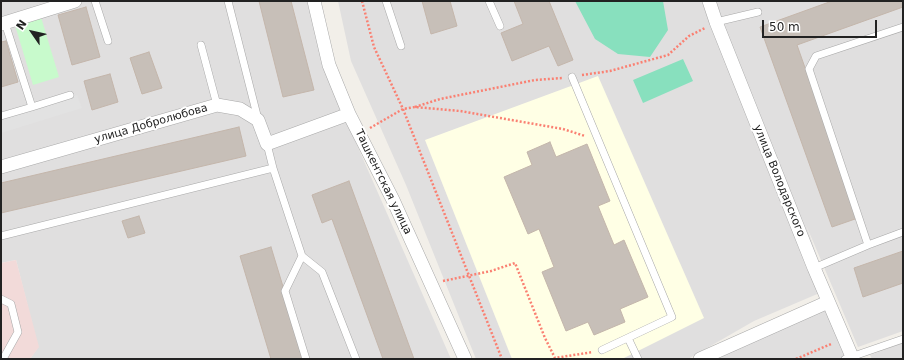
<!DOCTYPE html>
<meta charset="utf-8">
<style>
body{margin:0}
#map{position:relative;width:904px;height:360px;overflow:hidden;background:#f2efe9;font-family:"DejaVu Sans",sans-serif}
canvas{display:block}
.frame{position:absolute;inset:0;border:2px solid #222;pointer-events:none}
.north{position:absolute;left:12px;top:12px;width:40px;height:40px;-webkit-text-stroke:3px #fff;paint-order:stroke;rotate:304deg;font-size:11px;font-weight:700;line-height:16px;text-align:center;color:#222}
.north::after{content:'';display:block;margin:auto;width:14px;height:18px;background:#222;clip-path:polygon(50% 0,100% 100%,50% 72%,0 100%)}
.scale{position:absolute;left:762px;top:20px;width:115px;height:18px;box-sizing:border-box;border:2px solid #222;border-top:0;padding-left:5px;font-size:12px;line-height:14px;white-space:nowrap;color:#222;-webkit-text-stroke:3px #fff;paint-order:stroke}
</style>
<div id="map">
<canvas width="904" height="360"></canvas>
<div class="frame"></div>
<div class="north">N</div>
<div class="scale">50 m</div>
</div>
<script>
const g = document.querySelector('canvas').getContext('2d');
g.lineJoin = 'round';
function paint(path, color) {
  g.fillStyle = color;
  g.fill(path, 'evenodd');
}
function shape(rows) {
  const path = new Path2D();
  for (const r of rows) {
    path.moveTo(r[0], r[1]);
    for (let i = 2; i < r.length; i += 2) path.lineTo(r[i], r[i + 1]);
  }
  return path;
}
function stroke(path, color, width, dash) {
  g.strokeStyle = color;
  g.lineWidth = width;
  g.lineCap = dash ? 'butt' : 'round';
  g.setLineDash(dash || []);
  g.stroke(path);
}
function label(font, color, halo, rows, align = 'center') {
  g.font = font + ' "DejaVu Sans",sans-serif';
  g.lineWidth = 4;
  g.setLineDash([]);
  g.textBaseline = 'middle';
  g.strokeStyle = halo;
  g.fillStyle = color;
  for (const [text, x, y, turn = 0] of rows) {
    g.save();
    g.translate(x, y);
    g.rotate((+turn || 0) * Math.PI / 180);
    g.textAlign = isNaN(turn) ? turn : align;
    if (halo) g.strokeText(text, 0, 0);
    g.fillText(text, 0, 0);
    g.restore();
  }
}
paint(shape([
 [1,1,313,1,349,127,451,359,30,359,38,347,16,260,1,263],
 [338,1,903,1,903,331,858,347,806,225,829,289,754,321,688,359,476,359,406,185,351,61],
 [826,307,849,359,718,359,756,338],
 [903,343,903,359,872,359,870,355]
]), '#e0dfdf');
paint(shape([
 [16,260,39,347,30,359,1,359,1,263]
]), '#f2dad9');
paint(shape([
 [598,76,704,318,622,359,512,359,425,140]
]), '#ffffe5');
paint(shape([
 [41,17,59,77,33,85,15,25]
]), '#c8facc');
paint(shape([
 [575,1,663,1,668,30,650,57,618,54,595,39],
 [683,59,693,81,643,103,633,80]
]), '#88e0be');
paint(shape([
 [77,95,82,108,1,133,1,119]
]), '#e2e2e2');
const building = shape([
 [259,1,291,1,314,90,283,97,259,1],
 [422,1,450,1,457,26,431,34,422,1],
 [514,1,549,1,573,60,558,66,549,46,512,61,501,33,523,24,514,1],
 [832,1,903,1,903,7,797,45,858,218,832,227,760,27,832,1],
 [86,7,100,57,72,65,58,15,86,7],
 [6,41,18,82,1,87,1,42,6,41],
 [149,52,162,88,142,94,130,58,149,52],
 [110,74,118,102,92,110,84,81,110,74],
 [239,127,246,156,1,213,1,183,239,127],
 [550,142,556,157,587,144,610,201,598,206,614,245,624,240,648,297,620,309,625,322,594,335,588,322,566,331,542,272,554,267,539,229,528,234,504,177,532,165,527,152,550,142],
 [349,181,414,359,383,359,332,219,322,223,312,195,349,181],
 [139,216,145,233,128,238,122,221,139,216],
 [271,247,305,359,271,359,240,256,271,247],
 [903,251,903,283,863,297,854,268,903,251]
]);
paint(building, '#c7bfb8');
stroke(building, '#c4b6ab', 1);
const service = shape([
 [95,1,108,41],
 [228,1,258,119],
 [386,1,401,46],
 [489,1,500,26],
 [716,22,758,12],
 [201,45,217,105],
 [572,77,672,317,602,350],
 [32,107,70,95],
 [1,116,32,107,5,23],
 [273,168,302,256,285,291,306,359],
 [1,236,273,168,267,144],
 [868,245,903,232],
 [302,256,322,272,356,359],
 [814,268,868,245,809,69,816,56,903,27],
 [1,299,11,304,18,332,3,359],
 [628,338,638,359],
 [845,359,903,339]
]);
const minor = shape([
 [314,1,329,65,349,114,393,200,465,359],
 [709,1,716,22,814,268,853,359],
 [1,24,75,1],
 [1,167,217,105,240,109,258,120,267,144,349,114],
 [700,359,828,302]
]);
stroke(service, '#a9a9a9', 8);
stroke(minor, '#a9a9a9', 14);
stroke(shape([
 [362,1,374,47,403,109,502,359],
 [582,75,610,71,668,55,689,36,705,28],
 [415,107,440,99,535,80,563,78],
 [370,128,403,109,415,107,460,111,563,129,585,136],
 [443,281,491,271,515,263,545,338,555,358,593,352],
 [796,359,831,344]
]), '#fa8072', 2.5, [2, 2]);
stroke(service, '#fff', 7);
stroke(minor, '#fff', 13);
label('11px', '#222', '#fff', [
 ["улица Добролюбова",151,124,-16],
 ["улица Володарского",779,181,68],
 ["Ташкентская улица",383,182,64]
]);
</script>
